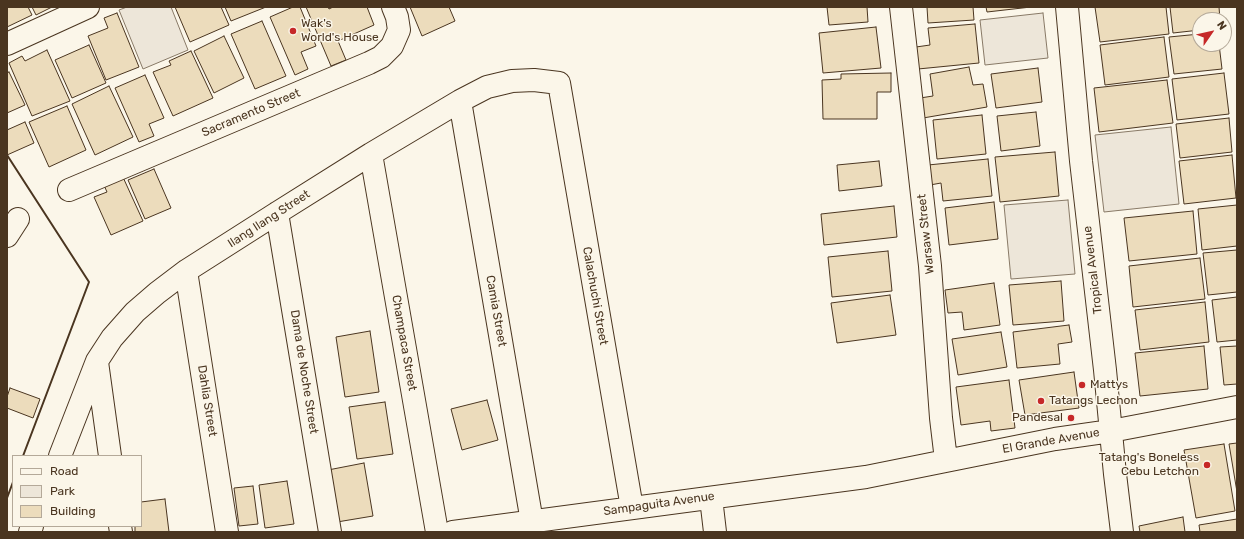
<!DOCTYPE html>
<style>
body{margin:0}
#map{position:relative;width:1244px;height:539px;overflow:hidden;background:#fbf6e9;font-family:Rubik,sans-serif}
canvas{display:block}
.frame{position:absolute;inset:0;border:8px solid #4a3520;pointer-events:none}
.legend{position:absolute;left:12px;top:455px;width:130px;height:72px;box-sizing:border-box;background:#fbf6e9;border:1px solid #b4a999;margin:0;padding:5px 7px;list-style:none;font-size:12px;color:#4a3520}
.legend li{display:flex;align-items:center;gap:8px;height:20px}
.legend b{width:20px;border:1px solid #b4a999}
.north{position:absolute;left:1192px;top:12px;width:40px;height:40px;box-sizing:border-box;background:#fbf6e9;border:1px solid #b4a999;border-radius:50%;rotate:56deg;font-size:11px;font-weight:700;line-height:16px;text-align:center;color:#4a3520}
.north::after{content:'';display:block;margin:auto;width:14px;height:18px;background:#c62828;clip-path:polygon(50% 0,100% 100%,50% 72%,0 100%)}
</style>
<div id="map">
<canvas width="1244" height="539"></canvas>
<div class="frame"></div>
<ul class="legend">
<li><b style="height:5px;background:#fbf6e9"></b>Road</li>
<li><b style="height:11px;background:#ede6d9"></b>Park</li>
<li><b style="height:11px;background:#ecdcbc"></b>Building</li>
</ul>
<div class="north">N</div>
</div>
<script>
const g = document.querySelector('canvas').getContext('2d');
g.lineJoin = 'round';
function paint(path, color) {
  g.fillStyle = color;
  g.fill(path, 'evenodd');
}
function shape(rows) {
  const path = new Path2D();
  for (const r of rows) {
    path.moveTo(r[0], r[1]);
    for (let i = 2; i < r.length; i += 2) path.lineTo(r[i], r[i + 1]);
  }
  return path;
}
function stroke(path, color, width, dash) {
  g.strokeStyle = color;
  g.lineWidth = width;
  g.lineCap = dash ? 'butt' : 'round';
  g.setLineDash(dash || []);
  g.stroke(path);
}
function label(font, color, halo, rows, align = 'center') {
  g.font = font + ' Rubik,sans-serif';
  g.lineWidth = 3;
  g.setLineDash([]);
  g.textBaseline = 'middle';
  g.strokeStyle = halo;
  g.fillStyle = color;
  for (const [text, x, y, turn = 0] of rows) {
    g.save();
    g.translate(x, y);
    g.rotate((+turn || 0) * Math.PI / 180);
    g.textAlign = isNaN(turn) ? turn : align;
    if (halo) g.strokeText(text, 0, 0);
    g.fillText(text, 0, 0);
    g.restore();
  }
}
const green = shape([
 [127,7,171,7,188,50,143,69,119,10,127,7],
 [1043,13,1048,58,985,65,980,20,1043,13],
 [1171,127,1179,204,1104,212,1095,135,1171,127],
 [1068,200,1075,274,1011,279,1004,205,1068,200]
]);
paint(green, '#ede6d9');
stroke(green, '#887966', 1);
const building = shape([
 [7,7,28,7,32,15,7,27,7,7],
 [32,7,52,7,36,15,32,7],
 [175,7,221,7,229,25,190,42,175,7],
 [225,7,266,7,231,21,225,7],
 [293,7,300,7,316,46,301,52,308,69,295,75,270,17,293,7],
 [306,7,328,7,329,9,333,7,367,7,374,25,338,41,346,60,331,66,306,7],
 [410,7,449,7,455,21,422,36,410,7],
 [827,7,867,7,868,22,829,25,827,7],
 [927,7,973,7,974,20,928,23,927,7],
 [986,7,1031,7,987,12,986,7],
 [1095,7,1166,7,1169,34,1100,42,1095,7],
 [1170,7,1219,7,1220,20,1200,20,1200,30,1173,33,1170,7],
 [117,13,139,67,106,80,88,36,108,28,104,18,117,13],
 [262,21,286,76,255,89,231,34,262,21],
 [975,24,979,63,918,69,916,47,930,45,928,28,975,24],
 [876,27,881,68,823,73,819,33,876,27],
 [1200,34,1200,44,1219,44,1222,69,1174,74,1169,37,1200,34],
 [224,36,244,78,214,93,194,51,224,36],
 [1164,37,1169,77,1105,85,1100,45,1164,37],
 [89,45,106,83,72,98,55,60,89,45],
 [47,50,70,101,32,116,9,63,22,56,25,61,47,50],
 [191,51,213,98,173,116,153,72,171,65,169,61,191,51],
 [969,67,973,85,983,84,987,107,923,118,920,98,933,96,930,74,969,67],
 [1038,68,1042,102,996,108,991,74,1038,68],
 [9,72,25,105,7,113,7,73,9,72],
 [891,73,891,92,877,92,877,119,823,119,822,80,841,79,841,74,891,73],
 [1224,73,1229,114,1177,120,1172,79,1224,73],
 [145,75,164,118,149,124,154,136,139,142,115,88,145,75],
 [1167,80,1173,123,1099,132,1094,88,1167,80],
 [109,86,133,137,95,155,72,104,109,86],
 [67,106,86,150,49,167,29,122,67,106],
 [1036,112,1040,146,1001,151,997,116,1036,112],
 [982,115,986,154,937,159,933,120,982,115],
 [1229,118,1232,152,1180,158,1176,124,1229,118],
 [25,122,34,143,7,155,7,130,25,122],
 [1055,152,1059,196,1000,202,995,157,1055,152],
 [1232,155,1236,198,1184,204,1179,161,1232,155],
 [988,159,992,196,943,201,941,183,930,185,928,165,988,159],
 [879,161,882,186,839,191,837,165,879,161],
 [154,169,171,208,145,219,128,180,154,169],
 [122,175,143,221,111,235,94,197,107,192,103,183,122,175],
 [994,202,998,239,949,245,945,208,994,202],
 [1237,205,1237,246,1202,250,1198,209,1237,205],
 [894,206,897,237,824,245,821,214,894,206],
 [1193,211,1197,254,1129,261,1124,218,1193,211],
 [1237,250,1237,292,1208,295,1203,253,1237,250],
 [888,251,892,291,832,297,828,257,888,251],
 [1200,258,1205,299,1133,307,1129,266,1200,258],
 [1061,281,1064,321,1013,325,1009,285,1061,281],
 [994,283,1000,325,964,330,962,312,948,313,945,290,994,283],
 [890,295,896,335,837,343,831,303,890,295],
 [1237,297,1237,340,1217,342,1212,300,1237,297],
 [1205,302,1209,342,1140,350,1135,310,1205,302],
 [1069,325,1072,342,1058,344,1060,364,1017,368,1013,332,1069,325],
 [370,331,379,392,345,397,336,337,370,331],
 [1001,332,1007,367,958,375,952,339,1001,332],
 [1204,346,1208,389,1140,396,1135,353,1204,346],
 [1237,346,1237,384,1224,385,1220,347,1237,346],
 [1074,372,1079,408,1025,415,1019,380,1074,372],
 [1009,380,1015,428,991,431,990,421,961,425,956,387,1009,380],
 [10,388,40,399,33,418,7,408,7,397,10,388],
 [487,400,498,440,462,450,451,409,487,400],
 [385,402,393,454,357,459,349,407,385,402],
 [1237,443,1237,492,1229,444,1237,443],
 [1224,444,1235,511,1196,518,1184,450,1224,444],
 [364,463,373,516,337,522,328,470,364,463],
 [287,481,294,524,265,528,259,485,287,481],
 [253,486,258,524,239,526,234,488,253,486],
 [165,499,169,532,135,532,135,526,141,526,141,502,165,499],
 [1183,517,1185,532,1140,532,1139,526,1183,517],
 [1237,519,1237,532,1200,532,1199,525,1237,519]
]);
paint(building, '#ecdcbc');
stroke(building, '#4a3520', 1);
const minor = shape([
 [901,7,930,266,941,418,946,460],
 [1067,7,1081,161,1105,370,1115,474,1122,532],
 [7,44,88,7],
 [460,101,532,522],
 [371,154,437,532],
 [69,190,369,63,381,57,392,46,399,30,397,17,393,7],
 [277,213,330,532],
 [7,236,18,219],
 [186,271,227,532],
 [97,362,110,456],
 [60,456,97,361,112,338,135,312,157,293,186,271,277,213,371,154,460,101,487,87,512,81,534,80,559,83,632,508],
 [711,498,715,532],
 [120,526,121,532],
 [30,532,32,526],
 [453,532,866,477,1055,439,1111,431,1237,407]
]);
stroke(minor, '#4a3520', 24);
stroke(minor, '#fbf6e9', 22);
stroke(shape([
 [7,155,89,282,23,456],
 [7,498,13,482]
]), '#4a3520', 2);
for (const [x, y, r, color] of [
 [293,31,4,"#c62828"],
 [1082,385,4,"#c62828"],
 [1041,401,4,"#c62828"],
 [1071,418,4,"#c62828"],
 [1207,465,4,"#c62828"]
]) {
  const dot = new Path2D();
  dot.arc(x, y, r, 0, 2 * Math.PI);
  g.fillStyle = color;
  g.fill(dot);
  stroke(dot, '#fbf6e9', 1.5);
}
label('12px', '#4a3520', '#fbf6e9', [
 ["Wak's",301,24],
 ["World's House",301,38],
 ["Mattys",1090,385],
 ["Tatangs Lechon",1049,401],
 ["Pandesal",1063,418,"right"],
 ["Tatang's Boneless",1199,458,"right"],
 ["Cebu Letchon",1199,472,"right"]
], 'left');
label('12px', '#4a3520', '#fbf6e9', [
 ["Sacramento Street",251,113,-23],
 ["Ilang Ilang Street",269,219,-33],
 ["Warsaw Street",926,234,-96],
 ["Tropical Avenue",1093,270,-97],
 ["Calachuchi Street",595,296,80],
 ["Camia Street",496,311,80],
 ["Champaca Street",404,343,80],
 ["Dama de Noche Street",304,372,81],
 ["Dahlia Street",207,401,81],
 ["El Grande Avenue",1051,441,-10],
 ["Sampaguita Avenue",659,504,-8]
]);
</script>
